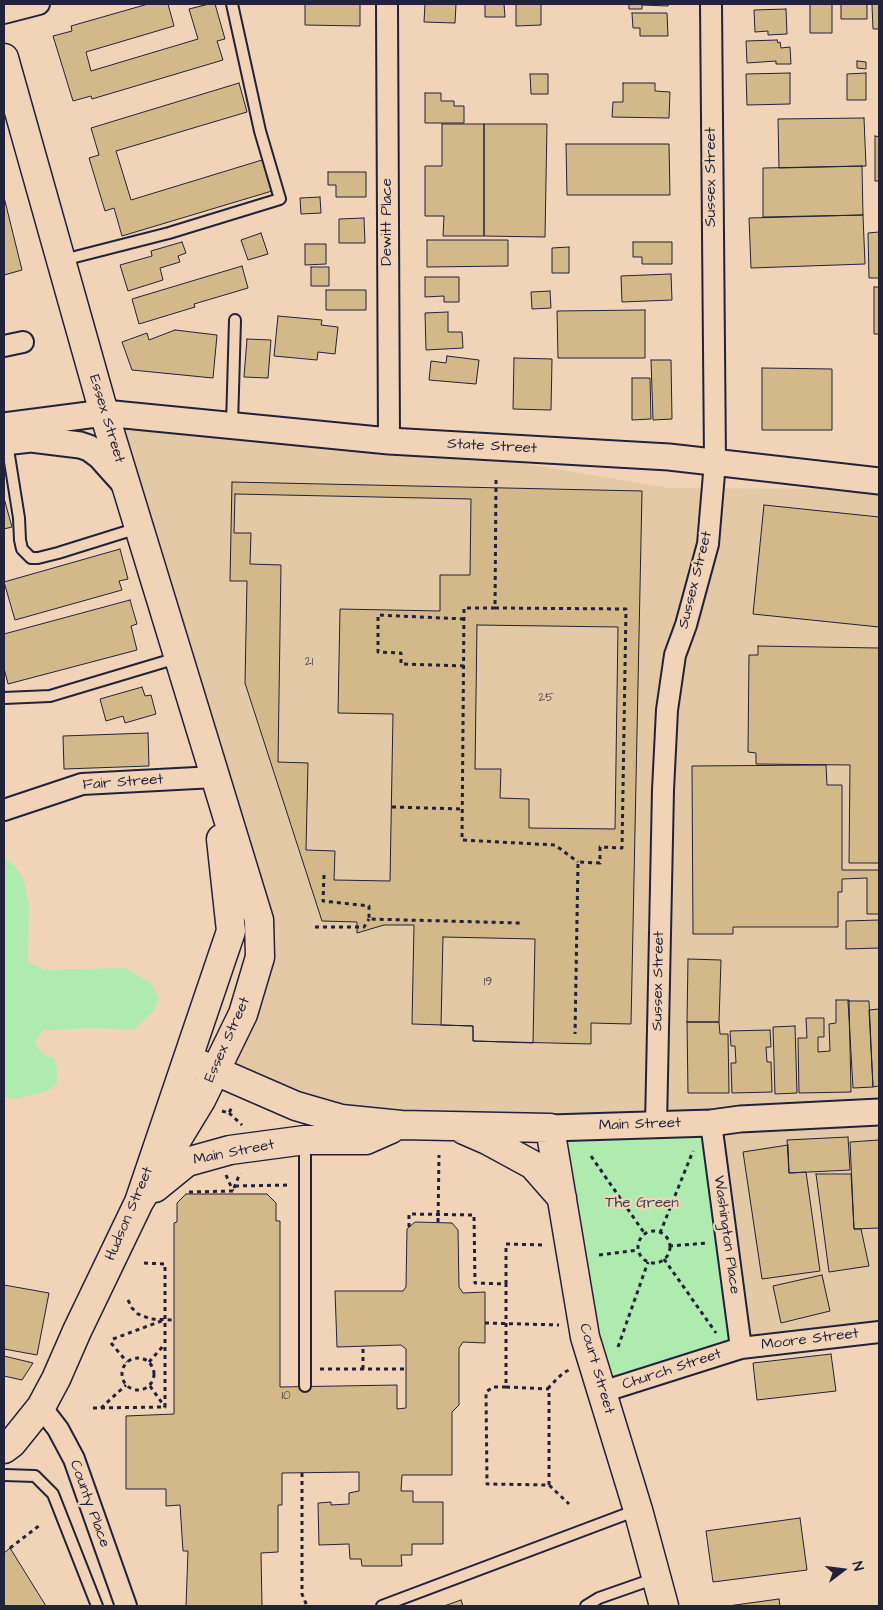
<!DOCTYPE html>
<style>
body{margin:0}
#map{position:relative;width:883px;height:1610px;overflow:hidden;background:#f1d4b7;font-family:"Architects Daughter",sans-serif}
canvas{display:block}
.frame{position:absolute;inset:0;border:5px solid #22223b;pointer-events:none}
.north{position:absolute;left:818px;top:1545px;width:50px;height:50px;-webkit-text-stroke:4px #f1d4b7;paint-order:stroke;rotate:75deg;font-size:14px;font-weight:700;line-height:20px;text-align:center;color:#22223b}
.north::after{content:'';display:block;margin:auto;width:18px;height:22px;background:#22223b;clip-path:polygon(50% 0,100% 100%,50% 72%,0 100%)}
</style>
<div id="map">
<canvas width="883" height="1610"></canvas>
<div class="frame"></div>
<div class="north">N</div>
</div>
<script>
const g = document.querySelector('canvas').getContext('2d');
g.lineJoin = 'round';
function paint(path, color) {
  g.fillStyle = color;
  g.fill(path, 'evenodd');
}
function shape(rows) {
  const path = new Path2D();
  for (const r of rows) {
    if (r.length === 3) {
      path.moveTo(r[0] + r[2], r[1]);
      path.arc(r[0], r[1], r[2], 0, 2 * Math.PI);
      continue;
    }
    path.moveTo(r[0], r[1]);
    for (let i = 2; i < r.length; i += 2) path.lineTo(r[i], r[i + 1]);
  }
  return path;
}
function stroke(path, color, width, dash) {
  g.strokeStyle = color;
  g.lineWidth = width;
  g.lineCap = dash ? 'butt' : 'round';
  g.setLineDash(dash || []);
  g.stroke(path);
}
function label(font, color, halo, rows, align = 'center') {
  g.font = font + ' "Architects Daughter",sans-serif';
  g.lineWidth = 4.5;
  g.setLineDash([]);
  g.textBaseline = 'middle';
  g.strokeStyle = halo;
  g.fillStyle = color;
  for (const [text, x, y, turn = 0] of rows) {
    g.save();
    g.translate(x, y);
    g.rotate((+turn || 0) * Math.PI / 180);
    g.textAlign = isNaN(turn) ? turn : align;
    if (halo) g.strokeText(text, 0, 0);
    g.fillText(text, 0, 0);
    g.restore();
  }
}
paint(shape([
 [104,413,389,441,669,488,879,489,879,1332,741,1348,711,1123,353,1125,216,1074,260,957]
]), '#e4c9a7');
paint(shape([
 [7,860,14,865,24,880,29,908,28,962,44,970,124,968,151,983,159,999,153,1012,133,1030,94,1028,43,1030,35,1042,42,1054,54,1058,57,1067,57,1084,45,1092,19,1098,4,1097,4,861],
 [711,1123,741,1348,602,1392,550,1128]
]), '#afeaaf');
const building = shape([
 [148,4,168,4,174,26,86,52,91,71,198,39,189,9,209,4,215,4,225,39,217,41,223,60,92,99,91,96,73,101,53,36,72,31,71,26,148,4],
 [305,4,360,4,360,26,305,25,305,4],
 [425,4,456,4,455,23,424,22,425,4],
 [485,4,504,4,505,17,485,17,485,4],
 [516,4,541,4,541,25,516,26,516,4],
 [629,4,669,4,668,6,642,5,642,9,629,9,629,4],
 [810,4,832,4,832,33,810,33,810,4],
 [841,4,867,4,867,19,841,19,841,4],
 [872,4,879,4,879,29,873,29,872,4],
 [786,9,787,34,768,35,768,31,755,32,754,10,786,9],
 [632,13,667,13,668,36,640,36,640,28,633,28,632,13],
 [777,40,778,43,780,42,781,48,790,47,791,64,776,64,776,61,747,63,746,41,777,40],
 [857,61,866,62,866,69,857,68,857,61],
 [790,73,790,104,747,105,746,74,790,73],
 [866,73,866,100,847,100,847,74,866,73],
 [530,74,548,74,548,94,531,94,530,74],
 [239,83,247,112,116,151,131,200,262,160,272,191,122,236,114,208,105,211,89,158,99,155,91,128,239,83],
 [623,83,655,83,655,91,670,92,669,118,612,117,613,102,623,102,623,83],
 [425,93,441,93,441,101,454,101,454,106,464,106,464,123,425,123,425,93],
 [864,118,866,166,779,168,778,119,864,118],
 [442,124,484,124,484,236,443,236,444,216,425,216,425,166,442,166,442,124],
 [484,124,547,124,545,237,484,236,484,124],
 [875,136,879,137,879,181,875,181,875,136],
 [566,144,669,144,670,195,567,195,566,144],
 [862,166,863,215,763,217,763,168,862,166],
 [328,172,366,172,366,197,336,197,336,185,328,185,328,172],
 [4,197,22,270,4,275,4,197],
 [320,197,321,213,301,214,300,198,320,197],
 [863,215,865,264,751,268,749,218,863,215],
 [364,218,365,243,339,243,339,219,364,218],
 [879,232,879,278,869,278,868,233,879,232],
 [261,233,268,254,248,260,241,240,261,233],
 [427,240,508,240,508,266,427,267,427,240],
 [182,242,186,253,178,256,180,262,160,268,163,280,128,291,120,265,152,256,151,251,182,242],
 [633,242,672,242,672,264,642,264,642,257,633,257,633,242],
 [305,244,326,244,326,264,305,265,305,244],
 [569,247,569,273,552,273,552,248,569,247],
 [242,266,248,288,194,304,195,307,139,324,132,299,242,266],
 [311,267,329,267,329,286,311,286,311,267],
 [671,274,672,300,622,302,621,276,671,274],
 [425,277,459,277,459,302,444,302,444,296,425,297,425,277],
 [874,287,879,287,879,334,874,334,874,287],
 [326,290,366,290,366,310,326,310,326,290],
 [550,291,551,308,532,309,531,292,550,291],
 [645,310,645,358,558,358,557,311,645,310],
 [448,312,448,332,462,332,463,348,426,350,425,313,448,312],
 [278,316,322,320,321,325,338,327,335,354,318,352,317,360,274,356,278,316],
 [175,330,217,335,213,378,132,370,122,342,147,333,149,340,175,330],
 [247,339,271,340,268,378,244,377,247,339],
 [447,356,479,360,476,384,429,380,431,361,446,363,447,356],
 [514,358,552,359,551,410,513,409,514,358],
 [651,360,671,360,672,419,653,420,651,360],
 [762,368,832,369,832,430,762,430,762,368],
 [632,378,650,378,651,419,632,420,632,378],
 [232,482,642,491,631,1024,591,1023,591,1044,473,1041,473,1026,412,1024,414,925,384,925,357,933,357,922,322,921,245,683,247,581,230,581,232,482],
 [235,494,471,499,470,575,440,575,440,611,340,609,338,713,393,714,390,881,334,880,335,851,306,850,308,763,278,762,281,565,250,564,251,533,234,533,235,494],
 [4,498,12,527,4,529,4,498],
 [764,505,879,517,879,627,753,614,764,505],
 [120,549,128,579,119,581,122,590,15,620,4,582,120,549],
 [130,600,137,624,131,626,137,650,8,684,4,668,4,634,130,600],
 [477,625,618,627,615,829,529,828,529,799,500,798,501,769,475,769,477,625],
 [758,646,879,648,879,863,849,863,850,765,756,764,756,753,748,752,749,655,758,655,758,646],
 [142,687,145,696,151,695,156,714,125,723,123,716,106,721,100,699,142,687],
 [148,733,149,766,64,769,63,736,148,733],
 [826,765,827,785,842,785,842,870,879,870,879,914,867,914,867,878,842,879,842,892,838,892,838,927,733,927,733,934,693,934,692,766,826,765],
 [879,920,879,948,846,949,846,921,879,920],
 [443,937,535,939,533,1043,473,1041,473,1026,441,1025,443,937],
 [688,959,721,960,719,1022,687,1022,688,959],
 [836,1000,849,1000,851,1092,799,1093,798,1038,807,1038,806,1018,824,1018,824,1037,818,1037,818,1052,830,1051,829,1024,836,1023,836,1000],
 [848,1001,869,1001,873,1087,853,1088,848,1001],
 [879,1009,879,1086,873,1087,869,1010,879,1009],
 [687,1022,719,1022,720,1034,728,1034,729,1093,688,1093,687,1022],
 [795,1026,797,1093,775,1094,773,1027,795,1026],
 [770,1030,771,1047,766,1047,767,1062,771,1062,772,1092,732,1093,731,1063,736,1063,735,1046,731,1046,730,1031,770,1030],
 [848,1137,850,1170,789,1173,787,1140,848,1137],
 [879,1140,879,1228,854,1229,850,1142,879,1140],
 [788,1145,789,1173,806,1172,820,1271,762,1279,743,1152,788,1145],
 [816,1174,851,1174,854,1229,861,1229,869,1266,829,1272,816,1174],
 [186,1194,267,1194,276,1203,276,1221,280,1221,280,1387,397,1385,397,1409,406,1408,406,1349,401,1345,337,1347,335,1291,403,1291,406,1287,407,1229,415,1222,452,1223,458,1230,459,1287,463,1293,485,1292,485,1343,463,1342,459,1348,459,1405,452,1412,452,1475,402,1475,401,1491,413,1491,413,1502,443,1502,443,1544,412,1544,412,1555,401,1555,402,1566,362,1566,361,1559,350,1559,349,1544,319,1545,318,1503,331,1502,331,1505,349,1504,349,1493,359,1491,359,1472,282,1473,282,1505,278,1505,278,1552,261,1553,262,1606,186,1606,188,1551,183,1551,180,1505,166,1506,166,1489,126,1489,126,1416,174,1414,174,1223,177,1222,177,1203,186,1194],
 [822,1275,830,1311,781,1323,773,1286,822,1275],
 [4,1285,49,1293,37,1355,4,1349,4,1285],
 [831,1354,836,1391,757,1400,753,1363,831,1354],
 [4,1356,33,1363,22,1380,4,1376,4,1356],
 [800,1518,807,1570,713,1582,706,1531,800,1518],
 [10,1548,46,1606,4,1606,4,1553,10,1548],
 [779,1599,780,1606,728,1606,779,1599],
 [461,1600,463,1606,444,1606,461,1600]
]);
paint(building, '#d3b989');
stroke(building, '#22223b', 1);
const service = shape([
 [63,260,169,233,280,199,260,131,232,4],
 [232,425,235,320],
 [7,443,19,518,20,540,22,549,31,558,38,558,58,553,138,528],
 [4,698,50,696,177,658],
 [305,1386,305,1141],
 [4,1475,35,1476,53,1494,97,1606],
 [382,1606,637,1510],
 [586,1606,599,1598,656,1578]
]);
const minor = shape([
 [387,4,389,441],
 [4,13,39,4],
 [4,346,23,342],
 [4,810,82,784,215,777],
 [711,1123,741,1348],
 [656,1125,663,790,667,710,675,655,686,625,708,544,715,462,711,4],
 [602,1392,741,1348,879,1332],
 [41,1407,58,1429,74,1459,126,1606]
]);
const tertiary = shape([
 [4,426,104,413,389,441,669,457,879,481],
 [4,442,31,439,80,445,89,448,100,456,126,485],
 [550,1128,711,1123,740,1119,879,1112]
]);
const secondary = shape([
 [4,58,104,413,259,920,260,957,243,1014,201,1100,139,1202],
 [188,1059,296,1106,341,1119,401,1125,550,1128,585,1337,638,1510,664,1606],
 [464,1130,487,1140,533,1165,562,1198],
 [155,1188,187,1162,230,1150,305,1140,366,1140,391,1129],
 [4,1449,12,1443,41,1407,56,1379,77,1331,139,1202,231,931,221,839]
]);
stroke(service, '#22223b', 14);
stroke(minor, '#22223b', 24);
stroke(tertiary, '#22223b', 29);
stroke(secondary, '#22223b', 31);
stroke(shape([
 [496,480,495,608,626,609,622,848,600,847,600,863,578,862,575,1034],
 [495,608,464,608,462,840,555,845,578,862],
 [464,666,401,664,401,653,378,652,378,615,464,619],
 [392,807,462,809],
 [324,875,323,901,369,906,369,919,520,923],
 [315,927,364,927,369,919],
 [222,1111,229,1113,232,1107],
 [229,1113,242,1125],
 [591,1156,645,1234],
 [226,1175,233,1191],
 [235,1186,290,1185],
 [234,1188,240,1173],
 [189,1192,233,1191,233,1194],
 [438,1222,439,1155],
 [409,1227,409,1214,474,1215,475,1283,506,1284,506,1387,493,1387,486,1392,487,1484,549,1485,569,1504],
 [654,1247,16],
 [660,1233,693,1151],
 [669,1246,708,1243],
 [599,1255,638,1250],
 [664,1259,716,1333],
 [506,1284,506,1244,545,1245],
 [128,1300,132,1308,138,1314,151,1319,174,1320],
 [485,1323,559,1325],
 [113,1339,164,1320],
 [111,1343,127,1362],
 [618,1347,648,1262],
 [138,1374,16],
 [149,1362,164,1345],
 [320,1369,406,1369],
 [363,1369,363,1346],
 [150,1386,165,1407],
 [506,1387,549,1389],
 [93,1408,165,1407,165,1264,143,1263],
 [101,1408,126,1385],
 [302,1473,302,1594,307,1606],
 [549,1485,549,1387,563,1373,571,1369],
 [10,1548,40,1525]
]), '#22223b', 3, [4, 4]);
stroke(service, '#f1d4b7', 10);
stroke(minor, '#f1d4b7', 20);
stroke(tertiary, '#f1d4b7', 25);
stroke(secondary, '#f1d4b7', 28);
label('12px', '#4e484e', null, [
 ["21",309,662],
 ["25",546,698],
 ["19",488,982],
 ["10",286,1396]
]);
label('15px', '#22223b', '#f1d4b7', [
 ["Sussex Street",712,177,-90],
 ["Dewitt Place",388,222,-90],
 ["Essex Street",106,419,73],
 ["State Street",492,447,3],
 ["Sussex Street",696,580,-76],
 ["Fair Street",123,783,-4],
 ["Sussex Street",659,981,-89],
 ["Essex Street",228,1040,-66],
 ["Main Street",640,1125,-2],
 ["Main Street",234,1153,-11],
 ["Hudson Street",130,1214,-67],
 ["Washington Place",726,1235,82],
 ["Moore Street",810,1340,-7],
 ["Court Street",596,1369,74],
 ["Church Street",672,1370,-18],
 ["County Place",89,1504,70]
]);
label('15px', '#37404c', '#f1d4b7', [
 ["The Green",642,1204]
]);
</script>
